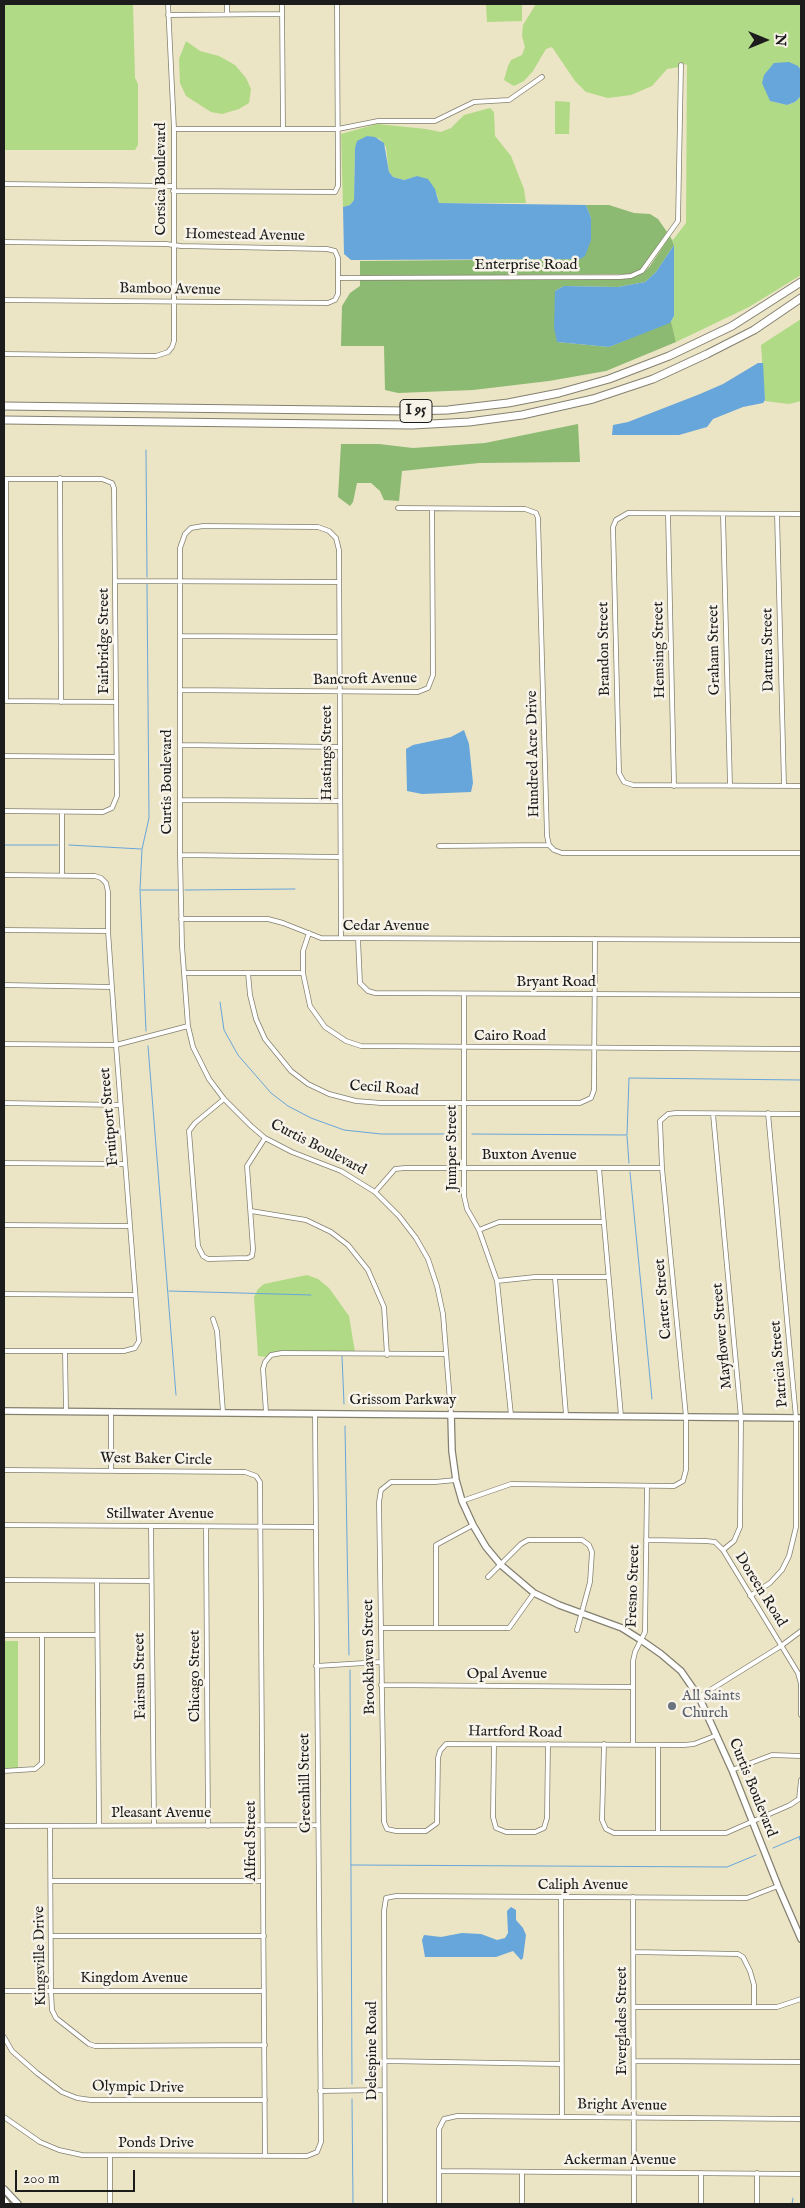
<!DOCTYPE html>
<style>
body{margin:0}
#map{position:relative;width:805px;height:2208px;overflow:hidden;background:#ebe4c5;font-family:"IM FELL English",serif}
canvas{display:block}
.frame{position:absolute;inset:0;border:5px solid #1c1c1c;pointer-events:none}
.north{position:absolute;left:740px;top:15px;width:50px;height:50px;-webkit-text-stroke:4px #f7f3e8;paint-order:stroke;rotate:90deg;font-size:14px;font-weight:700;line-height:20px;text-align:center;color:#1c1c1c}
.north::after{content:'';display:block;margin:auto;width:18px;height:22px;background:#1c1c1c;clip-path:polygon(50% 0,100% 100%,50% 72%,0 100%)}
.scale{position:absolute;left:15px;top:2170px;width:120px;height:22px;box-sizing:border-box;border:2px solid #1c1c1c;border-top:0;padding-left:6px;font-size:15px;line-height:18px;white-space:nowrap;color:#1c1c1c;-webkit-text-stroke:4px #f7f3e8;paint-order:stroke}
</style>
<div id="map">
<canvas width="805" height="2208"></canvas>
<div class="frame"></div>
<div class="north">N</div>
<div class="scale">200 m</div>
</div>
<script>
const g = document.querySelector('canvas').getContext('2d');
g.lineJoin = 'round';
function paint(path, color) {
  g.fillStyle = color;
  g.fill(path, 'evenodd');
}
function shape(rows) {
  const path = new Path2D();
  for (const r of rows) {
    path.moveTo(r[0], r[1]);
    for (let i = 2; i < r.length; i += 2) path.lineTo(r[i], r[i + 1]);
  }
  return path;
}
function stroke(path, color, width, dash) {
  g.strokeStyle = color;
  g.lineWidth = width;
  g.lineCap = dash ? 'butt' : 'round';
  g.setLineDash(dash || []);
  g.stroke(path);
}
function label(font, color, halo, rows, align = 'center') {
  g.font = font + ' "IM FELL English",serif';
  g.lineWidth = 5;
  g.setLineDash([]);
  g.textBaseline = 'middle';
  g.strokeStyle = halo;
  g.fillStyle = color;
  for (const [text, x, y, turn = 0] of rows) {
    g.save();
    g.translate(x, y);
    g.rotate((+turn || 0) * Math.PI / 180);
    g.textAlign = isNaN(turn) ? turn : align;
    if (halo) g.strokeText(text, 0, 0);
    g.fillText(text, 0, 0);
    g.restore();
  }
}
paint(shape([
 [4,4,133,4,135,78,138,84,138,145,135,150,4,150],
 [486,4,522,4,522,21,487,22],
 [536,4,801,4,801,70,798,66,770,101,787,105,795,102,801,96,801,275,749,307,676,342,671,321,674,316,674,245,671,238,673,240,686,223,687,65,679,62,679,67,667,69,652,86,631,95,608,98,586,92,575,81,552,47,546,49,533,71,524,81,514,86,504,80,508,66,511,60,522,55,525,47,522,36,523,25],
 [186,41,200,51,219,56,235,65,246,78,251,89,249,103,239,109,222,114,211,112,186,96,180,83,179,59],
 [555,101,570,102,569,134,555,134],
 [490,108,494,112,495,136,511,156,524,189,526,203,439,203,437,194,417,176,404,180,393,177,389,172,386,147,380,139,367,136,355,148,354,200,350,205,343,207,341,134,377,124,426,129,441,132,451,128,464,115],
 [801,319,801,401,789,404,765,401,761,345],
 [307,1275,318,1279,329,1288,349,1316,355,1352,283,1351,271,1353,267,1357,258,1356,254,1297,258,1289,264,1284],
 [4,1641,18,1641,18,1768,4,1768]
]), '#b0da85');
paint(shape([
 [586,205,609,205,634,213,650,214,658,219,667,232,646,264,640,270,630,274,360,276,360,261,580,259,591,218],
 [670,236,674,245,656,272,645,282,618,287,564,286,555,291,557,342,609,347,671,321,676,342,606,371,549,381,473,390,398,393,385,390,384,346,341,346,342,306,350,293,360,286,360,280,631,278,643,273,650,266],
 [578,424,580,462,479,463,402,471,399,501,384,500,380,491,371,483,357,483,353,502,350,506,338,497,341,444,379,444,413,448,485,443]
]), '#8cba72');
paint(shape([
 [789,62,798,66,801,70,801,96,795,102,787,105,770,101,762,83,764,75,774,63],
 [367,136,375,137,384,143,389,172,393,177,404,180,417,176,428,179,435,189,439,203,586,205,591,218,591,240,585,256,580,259,351,260,344,254,343,207,350,205,354,200,355,148,357,141],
 [674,245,674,316,670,323,609,347,557,342,554,328,555,291,564,286,618,287,645,282,656,272],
 [758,363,763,363,765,400,763,403,743,407,713,419,707,427,679,435,612,435,613,425,628,422,700,394,723,384],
 [464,730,469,744,473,783,471,792,422,794,407,791,406,749,413,745,451,737],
 [511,1907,516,1910,516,1920,523,1928,526,1935,523,1958,521,1960,513,1951,496,1957,425,1957,422,1940,424,1935,441,1937,462,1933,481,1934,497,1940,505,1938,508,1933,507,1911]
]), '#67a6da');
stroke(shape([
 [146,450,147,577],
 [4,845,58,845],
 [69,845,141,849],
 [141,890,179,890],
 [185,890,295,889],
 [220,1002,224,1030,238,1055,271,1093,288,1106,311,1118,344,1130,381,1134,458,1134],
 [146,1031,140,890,142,849,149,818,147,584],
 [148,1046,176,1395],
 [472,1134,627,1135,629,1078,801,1080],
 [627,1136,629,1163],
 [630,1172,652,1399],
 [169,1291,311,1295],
 [342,1356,344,1404],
 [345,1426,349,1655],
 [350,1670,352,2084],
 [799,1837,801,1843],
 [773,1848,801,1836],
 [351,1865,727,1867,756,1855],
 [352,2099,353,2204],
 [792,2204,793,2198]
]), '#67a6da', 1);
const street = shape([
 [282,4,283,129],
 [227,13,227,4],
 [168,15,282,14],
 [174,129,338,129,378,121,435,121,474,102,509,100,542,77],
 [4,184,173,186],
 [173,191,335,192,338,186,337,4],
 [4,242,166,244,181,246,327,249,335,251,338,258,338,294,335,300,328,303,4,300],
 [338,278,620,277,631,276,642,271,678,221,681,65],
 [4,354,156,356,168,352,172,347,174,341,174,129,168,4],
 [60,478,61,702],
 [4,479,102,479,112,483,114,488,117,796,112,808,103,812,4,811],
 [6,479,6,701],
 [398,508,525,509,536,513,538,518,547,836,549,845,554,850,562,853,801,853],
 [668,514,674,786],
 [777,514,784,786],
 [801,514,628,513,616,520,613,527,619,773,624,782,633,785,801,786],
 [723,515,730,786],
 [116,581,339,582],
 [180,636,339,637],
 [180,690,418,692,428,688,433,675,432,509],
 [6,701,116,702],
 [180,745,340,747],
 [4,756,116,757],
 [181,800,340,801],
 [439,846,549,845],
 [180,855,340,857],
 [4,875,95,876,101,878,106,883,108,892,108,931,116,1045,139,1341,135,1348,124,1351,4,1351],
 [62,875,62,812],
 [181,919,268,919,283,923,321,938,801,940],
 [4,930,108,931],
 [309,933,303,951,303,973,310,1006,325,1027,346,1041,361,1046,801,1049],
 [341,938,339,550,336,538,329,531,318,527,203,526,191,528,185,534,180,548,180,855,182,946,188,1026,193,1047,209,1079,224,1099,251,1126,265,1138,292,1152,341,1171,375,1192,399,1216,416,1238,428,1259,437,1286,443,1314,451,1414],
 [358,939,360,983,368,991,375,993,801,995],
 [184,973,303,973],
 [248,973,250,995,256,1019,265,1039,291,1071,308,1084,329,1094,356,1101,381,1103,580,1103,591,1098,594,1090,595,939],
 [4,985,112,987],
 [464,994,464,1196,467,1209,479,1230,497,1281,511,1415],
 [4,1044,116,1045,188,1026],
 [224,1099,195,1123,189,1131,198,1246,203,1256,208,1259,248,1258,252,1256,253,1249,247,1166,265,1138],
 [4,1103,120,1105],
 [713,1114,741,1418,740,1527,734,1541,723,1550],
 [4,1163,125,1164],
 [599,1168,621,1416],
 [375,1192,395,1169,405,1168,662,1168],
 [251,1211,306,1220,331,1232,348,1245,368,1270,384,1307,387,1355],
 [4,1225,130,1226],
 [479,1230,499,1222,604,1222],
 [555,1278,566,1415],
 [497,1281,535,1277,608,1277],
 [4,1294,135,1295],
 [213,1319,217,1331,223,1412],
 [65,1351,66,1411],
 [266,1412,263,1369,265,1362,271,1355,282,1353,446,1354],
 [4,1470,245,1472,256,1476,260,1482,265,2155],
 [111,1471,111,1412],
 [456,1480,435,1482,391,1482,381,1490,379,1502,384,1822,387,1829,396,1831,426,1831,437,1823,438,1758,440,1751,446,1744,684,1745,694,1744,717,1735],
 [462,1501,511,1484,674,1486,683,1481,686,1470,686,1417,662,1168,660,1121,668,1114,676,1113,801,1114],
 [4,1525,315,1527],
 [151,1526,154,1826],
 [206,1527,208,1826],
 [646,1540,706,1541,715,1542,723,1550,798,1673,801,1684,801,1715],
 [488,1577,521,1544,528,1540,582,1540,589,1545,592,1552,590,1582,577,1630],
 [4,1580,151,1581],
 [97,1581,99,1825],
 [750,1596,770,1583,782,1570,789,1556,796,1527,796,1418,768,1113],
 [381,1628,509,1628,534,1593],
 [436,1628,436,1545,473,1525],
 [4,1635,97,1635],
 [316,1666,381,1662],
 [381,1685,633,1687],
 [699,1697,781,1646,801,1631],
 [494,1744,493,1817,496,1828,506,1832,535,1832,544,1828,547,1818,548,1744],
 [604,1744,602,1820,606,1829,614,1833,726,1833,790,1805,799,1799,801,1780],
 [633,1744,633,1661,635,1652,645,1632,647,1486],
 [732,1770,772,1755,801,1756],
 [4,1771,35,1769,42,1763,42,1636],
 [4,1826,318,1825],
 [50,1826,51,1991,52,2010,56,2018,89,2044,95,2046,265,2045],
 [658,1833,658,1745],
 [51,1881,263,1881],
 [561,1897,562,2117],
 [633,1897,634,2204],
 [52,1936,264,1936],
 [634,1952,738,1954,743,1957,750,1971,754,1985,754,2007],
 [4,1991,264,1991],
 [634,2007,777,2007,801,1999],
 [4,2037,12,2051,37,2073,62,2092,77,2098,91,2100,265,2100],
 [384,2061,561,2064],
 [634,2061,801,2062],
 [320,2091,384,2090],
 [4,2117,40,2142,59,2150,82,2155,307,2156,317,2152,321,2142,315,1413],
 [110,2156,110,2204],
 [439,2171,801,2174],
 [701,2173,701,2204],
 [385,2204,384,1911,386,1898,396,1896,747,1898,778,1886],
 [439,2204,439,2129,444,2119,457,2116,801,2119],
 [522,2204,522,2172],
 [757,2204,757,2173]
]);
const secondary = shape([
 [4,1411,801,1418],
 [451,1414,452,1451,456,1480,462,1501,473,1525,486,1547,501,1565,534,1593,559,1605,622,1628,641,1640,661,1654,681,1671,699,1697,732,1770,778,1886,801,1939],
 [4,2189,18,2204],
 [4,2200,7,2204]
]);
const highway = shape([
 [4,406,409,411,448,410,508,403,559,393,609,379,669,356,732,326,801,282],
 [4,420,412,425,469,422,522,415,593,399,653,379,707,354,754,330,801,298]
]);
stroke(street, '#848070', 5.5);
stroke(secondary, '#848070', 8);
stroke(highway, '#848070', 9);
stroke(street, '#fff', 4);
stroke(secondary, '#fff', 5.5);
stroke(highway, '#fff', 7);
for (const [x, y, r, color] of [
 [672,1706,5,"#6b7280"]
]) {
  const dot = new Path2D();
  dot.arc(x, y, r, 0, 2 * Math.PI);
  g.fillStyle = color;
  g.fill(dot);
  stroke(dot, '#f7f3e8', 2);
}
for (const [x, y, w] of [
 [416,411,32]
]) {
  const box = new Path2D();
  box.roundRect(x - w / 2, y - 11.5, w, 23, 4);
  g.fillStyle = '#f7f3e8';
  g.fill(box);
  stroke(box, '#1c1c1c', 1);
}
label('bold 14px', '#1c1c1c', null, [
 ["I 95",416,411]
]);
label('15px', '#1c1c1c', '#f7f3e8', [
 ["Corsica Boulevard",162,179,-90],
 ["Homestead Avenue",245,236,1],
 ["Enterprise Road",526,266],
 ["Bamboo Avenue",170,290,1],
 ["Fairbridge Street",105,641,-90],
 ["Brandon Street",605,649,-91],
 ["Hemsing Street",660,650,-91],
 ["Graham Street",715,650,-91],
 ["Datura Street",769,650,-91],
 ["Bancroft Avenue",365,680,-1],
 ["Hastings Street",328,753,-90],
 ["Hundred Acre Drive",534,754,-91],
 ["Curtis Boulevard",168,782,-90],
 ["Cedar Avenue",386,927],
 ["Bryant Road",556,983],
 ["Cairo Road",510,1037],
 ["Cecil Road",384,1089,4],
 ["Fruitport Street",110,1117,-95],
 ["Curtis Boulevard",318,1148,27],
 ["Jumper Street",453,1148,-90],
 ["Buxton Avenue",529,1156],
 ["Carter Street",664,1299,-95],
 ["Mayflower Street",723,1336,-95],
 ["Patricia Street",780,1364,-95],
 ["Grissom Parkway",403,1401],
 ["West Baker Circle",156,1460,1],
 ["Stillwater Avenue",160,1515],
 ["Fresno Street",634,1586,-88],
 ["Doreen Road",760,1590,58],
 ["Brookhaven Street",370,1657,-91],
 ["Opal Avenue",507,1675],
 ["Fairsun Street",141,1676,-91],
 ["Chicago Street",196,1676,-90],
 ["Hartford Road",515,1733,1],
 ["Greenhill Street",306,1783,-91],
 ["Curtis Boulevard",752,1788,68],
 ["Pleasant Avenue",161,1814],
 ["Alfred Street",252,1841,-90],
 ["Caliph Avenue",583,1886],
 ["Kingsville Drive",41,1956,-91],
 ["Kingdom Avenue",134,1979],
 ["Everglades Street",623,2021,-90],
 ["Delespine Road",373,2051,-90],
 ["Olympic Drive",138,2088,1],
 ["Bright Avenue",622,2106,1],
 ["Ponds Drive",156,2144],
 ["Ackerman Avenue",620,2161]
]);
label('15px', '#5b616d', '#f7f3e8', [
 ["All Saints",682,1697],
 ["Church",682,1714]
], 'left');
</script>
